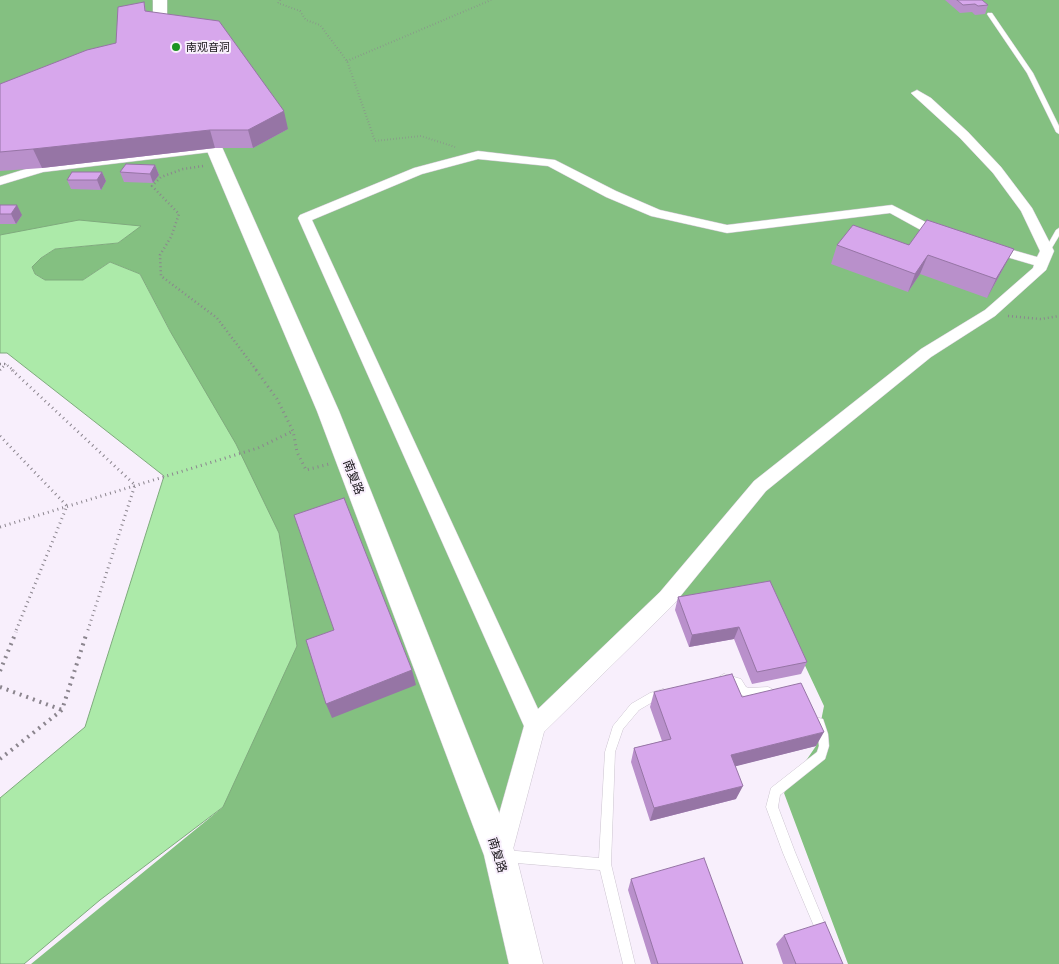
<!DOCTYPE html>
<meta charset="utf-8">
<style>
body{margin:0}
canvas{display:block;background:#f8effc}
</style>
<canvas width="1059" height="964"></canvas>
<script>
const g = document.querySelector('canvas').getContext('2d');
g.lineJoin = 'round';
function paint(path, color) {
  g.fillStyle = color;
  g.fill(path, 'evenodd');
}
function shape(rows) {
  const path = new Path2D();
  for (const r of rows) {
    path.moveTo(r[0], r[1]);
    for (let i = 2; i < r.length; i += 2) path.lineTo(r[i], r[i + 1]);
  }
  return path;
}
function stroke(path, color, width, dash) {
  g.strokeStyle = color;
  g.lineWidth = width;
  g.lineCap = dash ? 'butt' : 'round';
  g.setLineDash(dash || []);
  g.stroke(path);
}
function label(font, color, halo, rows, align = 'center') {
  g.font = font + ' Georgia,"Noto Sans SC",serif';
  g.lineWidth = 4;
  g.setLineDash([]);
  g.textBaseline = 'middle';
  g.strokeStyle = halo;
  g.fillStyle = color;
  for (const [text, x, y, turn = 0] of rows) {
    g.save();
    g.translate(x, y);
    g.rotate((+turn || 0) * Math.PI / 180);
    g.textAlign = isNaN(turn) ? turn : align;
    if (halo) g.strokeText(text, 0, 0);
    g.fillText(text, 0, 0);
    g.restore();
  }
}
paint(shape([
 [0,0,1059,0,1059,964,848,964,784,793,816,746,824,706,769,589,667,598,535,726,500,855,526,964,31,964,223,807,170,331,140,274,110,262,83,280,45,280,35,274,32,267,41,258,55,249,118,243,140,226,0,235]
]), '#84c081');
const water = shape([
 [79,220,141,226,118,243,55,249,41,258,32,267,35,274,45,280,83,280,110,262,140,274,170,331,236,444,279,533,297,646,223,807,100,900,24,964,0,964,0,798,85,727,164,476,7,353,0,353,0,235,79,220]
]);
paint(water, '#aceaa9');
stroke(water, '#7faa7d', 1);
const lane = shape([
 [988,13,992,13,1033,73,1059,126,1059,134,1056,132,1027,73,987,14,988,13],
 [1059,228,1059,236,1050,251,1049,252,1045,252,1044,251,1056,230,1059,228],
 [724,674,741,679,746,687,749,688,768,687,772,689,773,692,772,695,768,697,748,698,738,693,734,686,720,682,719,679,720,676,724,674],
 [663,689,667,691,668,694,667,697,656,700,639,710,623,729,615,752,611,864,635,964,623,964,600,870,505,862,501,860,499,856,501,852,505,850,599,858,605,752,613,726,631,704,650,693,663,689],
 [819,718,823,719,828,734,829,746,825,759,780,795,778,807,795,852,829,934,827,938,823,940,819,938,783,853,766,807,771,788,817,752,819,746,818,734,814,723,815,719,819,718]
]);
const street = shape([
 [917,90,931,98,968,132,1001,167,1032,208,1054,251,1046,270,995,316,931,357,766,491,674,604,544,732,512,853,508,861,500,865,492,861,488,853,524,726,298,218,300,215,414,168,478,151,555,160,616,191,660,210,727,225,892,205,949,234,951,237,944,241,939,240,890,213,727,233,651,216,606,197,548,166,478,159,422,174,312,220,538,709,660,592,754,481,921,349,985,310,1033,268,1034,265,983,250,981,247,988,243,1037,257,1040,251,1021,211,993,173,960,138,913,95,911,93,917,90],
 [215,144,219,145,221,148,219,151,43,172,0,185,0,177,42,164,215,144]
]);
const secondary = shape([
 [153,0,167,0,167,26,174,44,172,47,162,47,160,44,153,26,153,0],
 [202,115,208,117,210,120,339,411,516,855,543,964,509,964,484,855,317,411,194,120,196,117,202,115]
]);
stroke(lane, '#ccc4d0', 1);
stroke(street, '#ccc4d0', 1);
stroke(secondary, '#ccc4d0', 1);
stroke(shape([
 [280,0,278,3,300,11,306,20,320,25,347,61,375,141,421,136,455,147],
 [347,61,491,0]
]), '#8b858e', 2, [0.5, 2.5]);
stroke(shape([
 [203,166,183,169,161,177,152,186,179,214,171,237,160,255,161,276,217,318,257,371],
 [1008,316,1041,319,1059,316],
 [0,364,6,364,14,371],
 [0,370,6,364]
]), '#8b858e', 2.5, [1, 3]);
stroke(shape([
 [12,370,135,485,87,633],
 [256,370,277,399,293,431,297,452,306,470,329,464],
 [0,436,67,506,15,633],
 [0,527,258,448,293,431]
]), '#8b858e', 3, [1, 4]);
stroke(shape([
 [0,671,16,632],
 [0,687,62,710],
 [0,759,62,710,87,632]
]), '#8b858e', 4, [2, 5]);
paint(lane, '#fff');
paint(street, '#fff');
paint(secondary, '#fff');
paint(shape([
 [945,0,982,0,988,5,985,14,975,15,972,12,960,13],
 [144,2,146,11,288,129,253,148,215,148,42,168,0,171,0,84,116,43],
 [155,165,159,175,153,183,124,182,120,172],
 [102,172,106,181,101,190,71,189,67,180],
 [0,205,22,215,16,224,0,224],
 [837,245,909,245,1004,267,987,298,920,274,908,292,831,264],
 [770,581,807,662,801,674,752,684,734,639,689,647,675,610,678,597],
 [654,692,742,697,816,746,735,766,736,799,650,821,631,762,634,748,662,741,650,707],
 [631,879,743,964,651,964,628,890],
 [784,935,843,964,783,964,776,944]
]), '#b990cb');
paint(shape([
 [284,111,288,129,253,148,248,130],
 [210,130,215,148,42,168,33,149],
 [155,165,159,175,153,183,150,174],
 [102,172,106,181,101,190,97,180],
 [17,205,22,215,16,224,11,214],
 [1014,249,1004,267,987,298,996,279],
 [928,255,920,274,908,292,915,274],
 [739,627,734,639,689,647,692,635],
 [412,670,416,685,332,718,326,704],
 [824,732,816,746,725,769,731,755],
 [743,786,736,799,650,821,654,808]
]), '#9675a5');
const building = shape([
 [957,0,982,0,988,5,978,6,975,4,963,5,957,0],
 [144,2,145,11,219,21,284,111,248,130,210,130,33,149,0,152,0,84,87,50,116,43,118,7,144,2],
 [126,164,155,165,150,174,120,172,126,164],
 [72,172,102,172,97,180,67,180,72,172],
 [0,205,17,205,11,214,0,214,0,205],
 [927,220,1014,249,996,279,928,255,915,274,837,245,853,225,909,245,927,220],
 [344,498,412,670,326,704,306,640,334,630,294,515,344,498],
 [770,581,807,662,757,672,739,627,692,635,678,597,770,581],
 [732,674,742,697,801,683,824,732,731,755,743,786,654,808,634,748,671,739,654,692,732,674],
 [704,858,743,964,658,964,631,879,704,858],
 [825,922,843,964,795,964,796,964,784,935,825,922]
]);
paint(building, '#d7a7ec');
stroke(building, '#9675a5', 1);
for (const [x, y, r, color] of [
 [176,47,5,"#1b9321"]
]) {
  const dot = new Path2D();
  dot.arc(x, y, r, 0, 2 * Math.PI);
  g.fillStyle = color;
  g.fill(dot);
  stroke(dot, '#f8effc', 2);
}
label('11px', '#161317', '#f8effc', [
 ["南观音洞",186,47]
], 'left');
label('12px', '#161317', '#f8effc', [
 ["南复路",354,477,69],
 ["南复路",498,855,73]
]);
</script>
